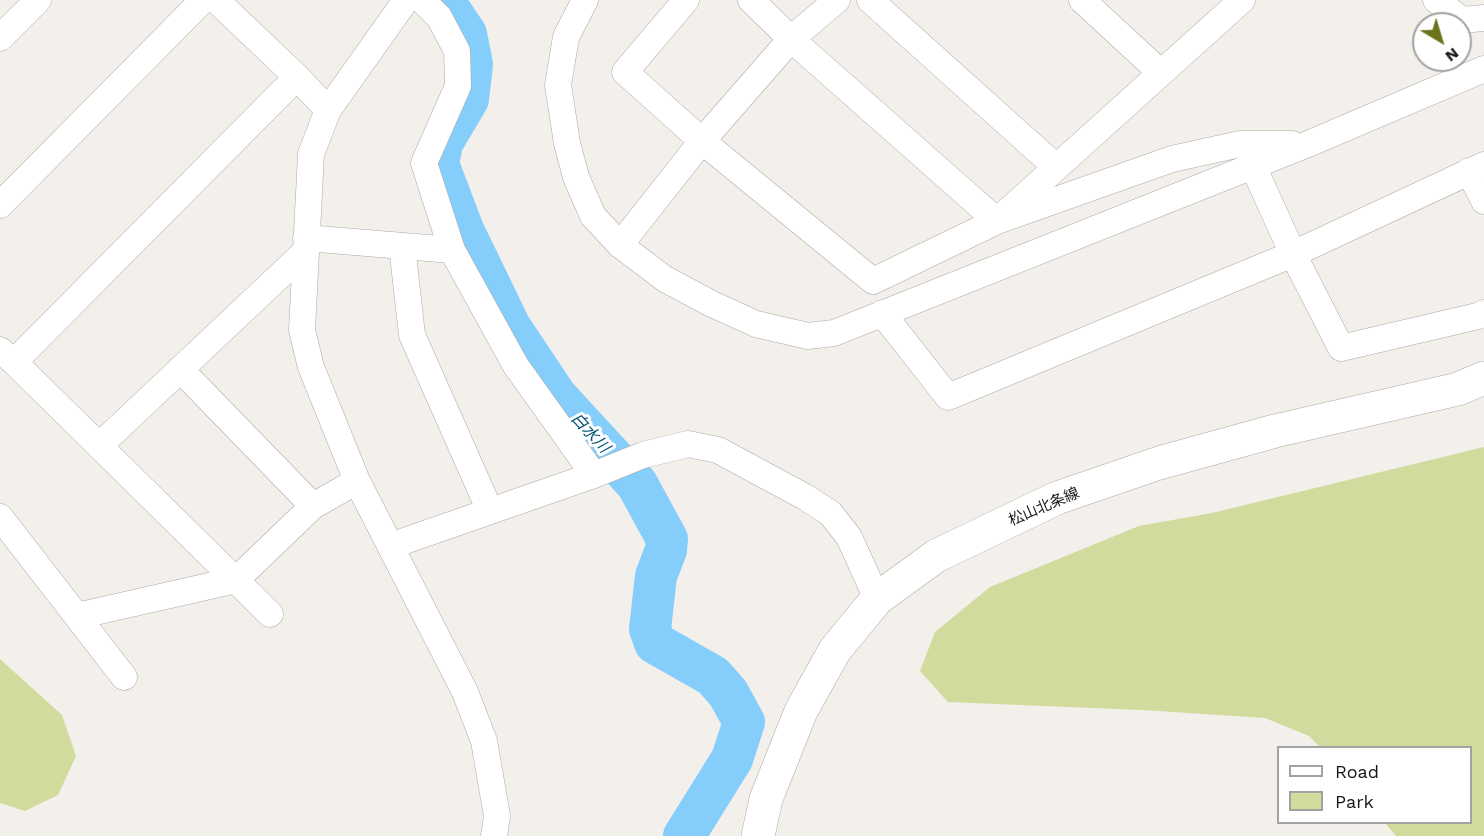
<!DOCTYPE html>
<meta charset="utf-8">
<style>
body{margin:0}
#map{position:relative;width:1484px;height:836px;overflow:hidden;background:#f3efeb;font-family:"Work Sans",sans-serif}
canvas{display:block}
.legend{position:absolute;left:1277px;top:746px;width:195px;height:78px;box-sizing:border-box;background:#fff;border:2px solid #a2a2a1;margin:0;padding:8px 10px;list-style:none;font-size:18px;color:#171614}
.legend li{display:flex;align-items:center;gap:12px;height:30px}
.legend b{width:30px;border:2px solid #a2a2a1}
.north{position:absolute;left:1412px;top:12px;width:60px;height:60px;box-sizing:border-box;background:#fff;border:2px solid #a2a2a1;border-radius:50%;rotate:142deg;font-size:16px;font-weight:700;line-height:24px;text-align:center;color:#171614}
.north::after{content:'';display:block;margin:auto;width:21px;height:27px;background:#6c731b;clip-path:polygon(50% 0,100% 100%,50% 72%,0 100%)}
</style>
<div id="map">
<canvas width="1484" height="836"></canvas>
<ul class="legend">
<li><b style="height:8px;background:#fff"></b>Road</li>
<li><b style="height:16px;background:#d1db9d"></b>Park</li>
</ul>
<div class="north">N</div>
</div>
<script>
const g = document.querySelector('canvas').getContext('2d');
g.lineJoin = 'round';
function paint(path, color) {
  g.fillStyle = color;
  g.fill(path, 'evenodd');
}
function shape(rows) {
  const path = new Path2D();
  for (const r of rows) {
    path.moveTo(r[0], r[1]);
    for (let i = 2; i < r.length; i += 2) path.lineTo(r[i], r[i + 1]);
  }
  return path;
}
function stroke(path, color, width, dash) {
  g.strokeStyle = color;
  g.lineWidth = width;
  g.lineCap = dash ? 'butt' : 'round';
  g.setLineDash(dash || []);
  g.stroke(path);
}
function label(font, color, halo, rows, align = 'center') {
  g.font = font + ' "Work Sans","Noto Sans JP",sans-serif';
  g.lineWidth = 6;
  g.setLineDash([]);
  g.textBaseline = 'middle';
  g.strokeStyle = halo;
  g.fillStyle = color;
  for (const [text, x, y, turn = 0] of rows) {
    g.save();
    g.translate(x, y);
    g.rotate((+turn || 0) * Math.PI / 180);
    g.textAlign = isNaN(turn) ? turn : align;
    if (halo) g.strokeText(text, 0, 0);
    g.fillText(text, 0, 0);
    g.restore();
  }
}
paint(shape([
 [1484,447,1484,836,1396,836,1385,823,1470,822,1470,748,1320,747,1309,736,1265,718,1142,710,948,702,920,671,935,632,990,587,1139,526,1212,513],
 [0,659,62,715,76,756,58,795,25,811,0,803]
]), '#d1db9d');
stroke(shape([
 [443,0,466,34,472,64,468,99,442,143,438,164,463,230,510,327,556,396,637,484,667,539,666,550,656,576,650,629,655,643,713,676,728,693,744,722,732,759,684,836]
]), '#85cefc', 42);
const minor = shape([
 [216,0,297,77,328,110],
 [406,0,328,110,311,154,302,330,311,367,357,481,465,692,484,741,497,816,494,836],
 [422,0,439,17,457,51,458,86,424,163,452,250,516,366,594,475],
 [585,0,566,37,558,85,567,143,576,177,593,216,620,245,665,279,712,304,756,324,808,336,834,333,1308,144,1484,69],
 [686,0,625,72,702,141,873,281,997,221,1172,159,1240,144,1292,144],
 [751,0,791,39,997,221,1242,0],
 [870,0,1056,167],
 [1082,0,1161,73],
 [1436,0,1462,20,1484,18],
 [0,38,38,0],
 [1253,166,1293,254,1341,348,1478,316,1484,313],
 [1469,171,1484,201],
 [0,205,203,0],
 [306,238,452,250],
 [620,245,702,141,791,39,837,0],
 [402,246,412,335,490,511],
 [882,313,948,397,1293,254,1484,165],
 [0,350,14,362,270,614],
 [14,362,297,77],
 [180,369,313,506],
 [99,446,305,252],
 [0,517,124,677],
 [390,546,594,475,643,455,688,444,718,450,805,497,830,513,849,537,877,599],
 [77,616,236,580,313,506,357,481]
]);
const primary = shape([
 [758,836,766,799,801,711,835,650,877,599,936,556,1057,498,1159,463,1275,431,1458,389,1484,378]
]);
stroke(minor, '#ada9a5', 27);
stroke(primary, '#ada9a5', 34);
stroke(minor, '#fff', 26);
stroke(primary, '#fff', 33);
label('15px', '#171614', '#fff', [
 ["松山北条線",1044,507,-23]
]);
label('italic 16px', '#015277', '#fff', [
 ["白水川",590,433,47]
]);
</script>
